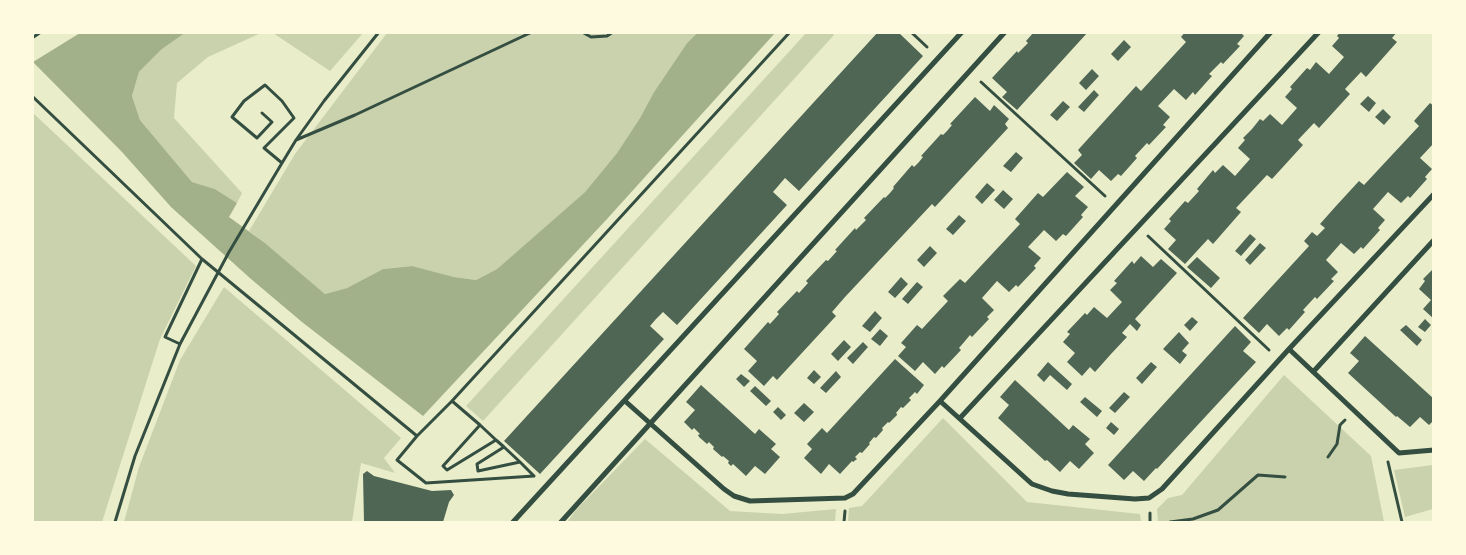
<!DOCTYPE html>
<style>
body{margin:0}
#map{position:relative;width:1466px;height:555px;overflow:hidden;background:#e9edc9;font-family:Figtree,sans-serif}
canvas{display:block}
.frame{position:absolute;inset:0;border:34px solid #fefae0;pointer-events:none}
</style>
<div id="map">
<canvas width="1466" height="555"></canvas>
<div class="frame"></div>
</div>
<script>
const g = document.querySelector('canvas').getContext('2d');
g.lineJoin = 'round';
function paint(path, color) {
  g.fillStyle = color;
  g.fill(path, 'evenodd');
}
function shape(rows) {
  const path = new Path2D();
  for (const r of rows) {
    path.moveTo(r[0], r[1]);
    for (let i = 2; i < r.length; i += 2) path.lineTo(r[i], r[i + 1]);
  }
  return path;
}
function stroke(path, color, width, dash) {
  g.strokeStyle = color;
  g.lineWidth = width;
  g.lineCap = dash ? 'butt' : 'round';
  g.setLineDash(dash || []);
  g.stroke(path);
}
paint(shape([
 [185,33,261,33,208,57,177,83,174,118,242,193,237,203,215,189,192,182,140,120,132,96,139,72,162,49],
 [273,33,363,33,330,71],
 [387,33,697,33,687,43,654,92,640,118,617,153,585,192,497,269,476,280,454,277,411,266,383,269,347,288,325,294,265,243,249,231,295,154],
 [806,33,832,33,834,35,483,421,466,406],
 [33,113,196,266,160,339,102,522,33,522],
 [224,287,401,438,384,458,395,473,361,463,352,522,124,522,139,467,180,360],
 [1284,375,1371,456,1384,522,1158,522,1157,509,1168,498,1182,495],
 [943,418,1027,502,1140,514,1141,522,848,522,849,508,862,506],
 [645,439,730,511,782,514,836,509,835,522,569,522,568,521,576,510],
 [1433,465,1433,509,1405,517,1394,470]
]), '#cad2ad');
paint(shape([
 [80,33,185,33,162,49,139,72,132,96,140,120,192,182,215,189,237,203,229,217,265,243,325,294,347,288,383,269,412,266,454,277,476,280,497,269,585,192,617,153,640,118,654,92,687,43,697,33,775,33,607,219,423,416,302,322,251,279,171,207,122,152,33,62]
]), '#a3b18a');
paint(shape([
 [878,32,898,32,923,56,799,191,785,178,773,192,787,205,677,325,663,312,656,319,650,326,664,339,540,474,504,441],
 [1034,32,1088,32,1017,110,1002,97,1007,92,992,78,1017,51,1018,53,1028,43,1026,41],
 [1185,32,1240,32,1244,36,1237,44,1240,46,1223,64,1221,62,1209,74,1212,76,1195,95,1193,92,1186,100,1174,89,1158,106,1170,117,1163,125,1166,127,1149,145,1147,143,1135,156,1137,158,1121,176,1118,174,1111,181,1099,170,1091,179,1074,163,1082,155,1078,150,1136,86,1141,91,1186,42,1181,37],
 [1340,32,1397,32,1392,38,1397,42,1366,77,1361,72,1345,89,1350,94,1319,128,1314,123,1298,140,1303,145,1272,179,1267,175,1236,208,1241,212,1213,244,1208,239,1185,264,1168,249,1176,240,1164,229,1171,221,1169,219,1185,201,1188,203,1199,191,1197,189,1213,170,1215,173,1223,165,1235,176,1250,159,1238,148,1245,140,1243,138,1252,129,1260,119,1263,121,1270,114,1282,125,1297,108,1285,97,1292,89,1290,87,1307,68,1310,70,1316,62,1329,74,1344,57,1332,46,1339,38,1337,36],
 [1124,40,1131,47,1118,61,1111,54],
 [1092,69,1099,76,1086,90,1079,83],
 [1094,90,1099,95,1084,112,1078,107],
 [1368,96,1376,103,1369,112,1360,104],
 [975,97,990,111,994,105,1009,119,1005,124,1008,128,935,207,932,204,845,297,832,312,836,316,777,380,773,376,764,386,748,371,757,361,744,349,768,322,770,324,779,314,777,312,797,291,799,293,808,283,806,281,826,260,828,261,837,251,835,250,855,228,856,230,866,220,864,218,884,197,885,198,890,193,894,188,893,187,912,165,914,167,919,162,923,157,921,156,941,134,943,135,947,131,952,125,950,124],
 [1063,101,1070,107,1057,121,1050,115],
 [1430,103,1434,106,1434,143,1420,158,1432,169,1425,177,1427,179,1410,198,1408,196,1401,203,1388,192,1373,209,1385,220,1378,228,1380,230,1363,249,1361,247,1354,254,1341,243,1326,260,1338,272,1331,279,1334,281,1317,299,1315,297,1303,310,1305,312,1289,330,1287,328,1279,336,1267,324,1259,333,1243,318,1309,246,1304,241,1312,232,1317,236,1325,228,1320,224,1336,206,1359,181,1364,185,1419,126,1414,121],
 [1383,109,1391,117,1384,125,1375,117],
 [1016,152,1023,158,1011,172,1003,166],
 [1067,172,1084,187,1075,196,1088,207,1081,215,1083,217,1066,236,1063,234,1056,241,1044,230,1028,247,1041,258,1034,266,1036,268,1018,287,1016,285,1009,292,997,281,982,298,994,310,987,317,989,319,972,337,970,335,965,341,959,348,961,350,944,368,942,366,935,374,923,362,915,371,898,356,906,347,901,343,917,325,922,329,948,301,943,296,960,279,965,283,1020,224,1015,219,1038,193,1043,197],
 [987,183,995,190,982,204,975,197],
 [1003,190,1013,199,1004,209,994,200],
 [959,215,966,221,953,235,946,229],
 [1250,234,1256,239,1241,256,1235,251],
 [1260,243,1266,248,1250,265,1245,260],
 [930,246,937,253,924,267,917,260],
 [1141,256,1153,267,1161,259,1177,273,1135,319,1141,325,1137,331,1130,324,1122,333,1127,337,1111,354,1095,372,1090,367,1082,376,1067,362,1075,353,1063,342,1070,334,1067,332,1085,313,1087,315,1094,307,1107,318,1122,302,1110,290,1117,283,1114,281,1132,261,1134,264],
 [1197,257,1220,278,1211,288,1187,267],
 [1434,268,1434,319,1423,309,1431,300,1419,289,1425,281,1423,279],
 [901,277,908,284,895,298,888,292],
 [917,282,923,287,908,304,902,299],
 [875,311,882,318,870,332,862,326],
 [1192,317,1198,322,1190,331,1184,325],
 [1425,319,1431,325,1425,332,1418,327],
 [1406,325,1422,340,1417,346,1400,330],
 [1235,326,1251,342,1243,351,1256,362,1157,469,1156,468,1144,481,1133,471,1124,480,1108,465],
 [880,329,888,336,880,346,871,339],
 [1179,332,1189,343,1182,351,1187,355,1180,364,1163,349],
 [1365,336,1434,399,1434,420,1429,425,1420,417,1410,427,1397,416,1396,417,1348,373,1359,361,1350,353],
 [844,340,851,347,838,361,831,354],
 [863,342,868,347,853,364,847,358],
 [895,359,924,385,917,394,915,392,909,398,911,400,903,408,901,407,896,413,897,414,897,415,889,423,888,422,882,428,883,430,876,438,874,437,869,443,870,444,862,453,860,452,855,457,857,459,853,462,852,461,840,474,829,464,821,474,804,458,812,449,807,444,822,428,827,433],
 [1048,362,1072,384,1067,390,1050,375,1044,382,1037,375],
 [1151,362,1157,367,1142,384,1136,378],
 [814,370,821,377,814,384,807,378],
 [836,371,841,377,826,393,820,388],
 [741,374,750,381,744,387,736,379],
 [1015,380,1069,430,1073,425,1090,439,1085,444,1094,453,1079,469,1070,461,1060,472,1047,460,1045,461,998,418,1009,405,1000,397],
 [701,385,755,434,759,429,776,444,771,449,780,457,765,474,755,466,746,476,733,464,731,466,728,463,729,461,723,456,722,457,713,449,714,447,709,442,707,444,699,437,698,435,700,434,694,428,692,430,684,422,695,410,686,402],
 [755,386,771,401,766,406,750,391],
 [1124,392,1130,397,1115,413,1109,408],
 [1085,397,1102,411,1097,417,1080,402],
 [804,403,814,412,804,422,794,413],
 [778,407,786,415,781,420,773,412],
 [1111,422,1119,429,1114,435,1106,428],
 [367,471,374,476,432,491,451,490,454,495,449,502,443,522,364,522,363,474]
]), '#4f6655');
stroke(shape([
 [582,32,591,37,607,36,613,32],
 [911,32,927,47],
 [32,38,41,32],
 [981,82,1105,196],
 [32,96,202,259,417,436,452,401,790,32],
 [262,113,272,122,257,138,232,117,244,101,265,85,282,101,294,118,264,148,282,163],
 [296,140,355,115,532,32],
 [1148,236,1269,350],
 [180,344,165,337,202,259],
 [452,401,480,425,443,466,447,470,496,440,504,447,477,464,478,471,520,462,534,476],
 [480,425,496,440],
 [417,436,397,460,426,483,534,476],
 [504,447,520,462],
 [1328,457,1337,444,1340,425,1345,420],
 [1388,462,1402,522],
 [1150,513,1150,522],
 [115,522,135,456,180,344,229,252,282,163,296,140,324,101,379,32],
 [844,522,845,511],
 [1170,522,1193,519,1218,510,1258,475,1285,477]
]), '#344e41', 3);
stroke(shape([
 [1289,349,1399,453,1434,450],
 [1313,372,1434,240],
 [625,401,724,489,734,496,750,501,845,498,853,494,940,401,1032,484,1052,491,1068,494,1135,499,1149,498,1162,489,1289,349,1434,194],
 [940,401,1271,32],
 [960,418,1319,32],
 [513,522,962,32],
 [561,522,1005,32]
]), '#344e41', 5);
</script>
